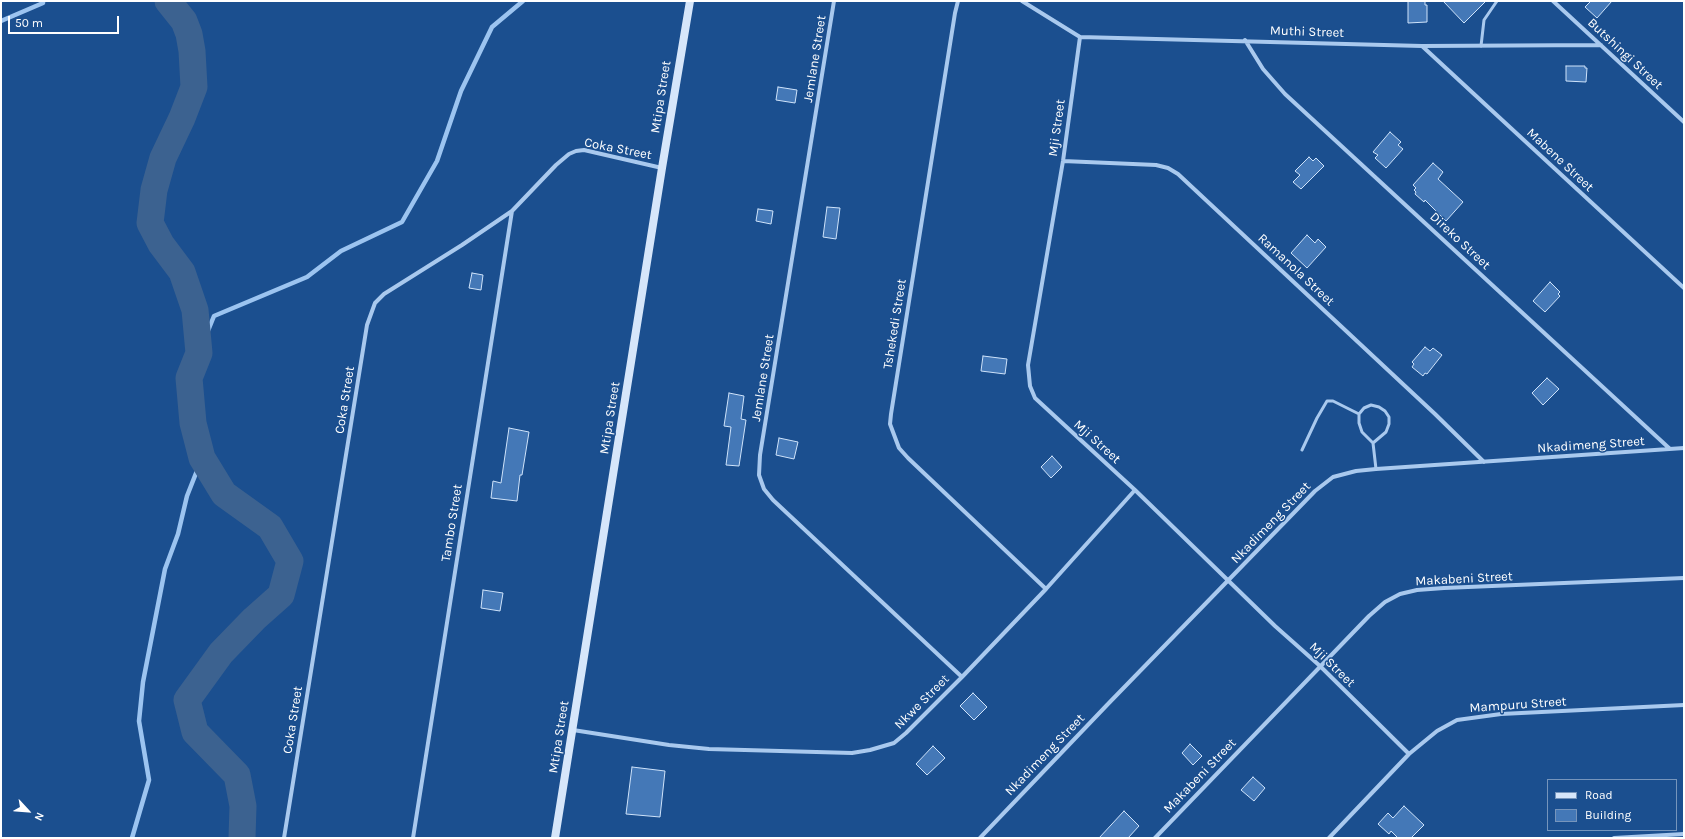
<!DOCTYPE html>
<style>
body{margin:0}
#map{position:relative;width:1685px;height:839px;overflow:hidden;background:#1b4f8f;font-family:Karla,sans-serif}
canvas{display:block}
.frame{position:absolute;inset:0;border:2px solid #fff;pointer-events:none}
.legend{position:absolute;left:1547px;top:779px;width:130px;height:52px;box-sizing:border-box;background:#1b4f8f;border:1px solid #7695bc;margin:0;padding:5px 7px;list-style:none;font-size:12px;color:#fff}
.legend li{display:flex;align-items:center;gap:8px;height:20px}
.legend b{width:20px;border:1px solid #7695bc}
.north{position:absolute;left:8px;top:791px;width:40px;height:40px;-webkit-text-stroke:3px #1b4f8f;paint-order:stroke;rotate:116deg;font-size:11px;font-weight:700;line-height:16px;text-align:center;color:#fff}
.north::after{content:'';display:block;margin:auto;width:14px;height:18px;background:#fff;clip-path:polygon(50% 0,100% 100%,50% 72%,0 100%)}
.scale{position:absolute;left:8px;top:16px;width:111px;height:18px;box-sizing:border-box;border:2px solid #fff;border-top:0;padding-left:5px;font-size:12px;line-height:14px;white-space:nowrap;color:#fff;-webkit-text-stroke:3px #1b4f8f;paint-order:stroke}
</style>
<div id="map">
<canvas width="1685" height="839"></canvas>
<div class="frame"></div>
<ul class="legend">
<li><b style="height:5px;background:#d6e6fa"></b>Road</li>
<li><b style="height:11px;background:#4478b7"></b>Building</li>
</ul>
<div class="north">N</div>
<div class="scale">50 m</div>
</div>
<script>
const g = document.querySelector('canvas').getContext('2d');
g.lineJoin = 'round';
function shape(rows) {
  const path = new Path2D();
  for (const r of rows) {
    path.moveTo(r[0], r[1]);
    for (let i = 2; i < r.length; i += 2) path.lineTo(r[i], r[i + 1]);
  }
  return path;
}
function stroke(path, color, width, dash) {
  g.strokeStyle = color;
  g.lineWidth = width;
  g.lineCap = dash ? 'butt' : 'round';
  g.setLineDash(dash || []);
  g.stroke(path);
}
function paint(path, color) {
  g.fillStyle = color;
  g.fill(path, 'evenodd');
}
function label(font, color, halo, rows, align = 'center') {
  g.font = font + ' Karla,sans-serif';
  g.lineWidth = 3;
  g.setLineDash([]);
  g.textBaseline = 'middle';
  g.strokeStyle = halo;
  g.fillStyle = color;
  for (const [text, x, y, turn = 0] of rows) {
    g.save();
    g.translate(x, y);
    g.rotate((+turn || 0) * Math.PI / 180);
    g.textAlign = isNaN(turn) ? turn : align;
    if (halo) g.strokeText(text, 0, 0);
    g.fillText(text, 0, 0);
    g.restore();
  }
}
stroke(shape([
 [1,21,43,3,43,1],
 [199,353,214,316,307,277,341,251,402,222,437,161,461,91,492,27,523,1],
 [132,838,149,780,139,721,143,682,165,569,178,534,187,496,202,458]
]), '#9cc4f0', 4.5);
stroke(shape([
 [168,1,184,21,189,34,192,51,194,87,182,118,163,158,154,190,150,223,161,244,182,272,195,310,199,353,189,378,193,423,202,458,224,494,270,527,290,561,281,595,254,619,221,653,187,700,195,732,237,775,243,806,242,838]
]), '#3c6290', 27);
const building = shape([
 [1408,1,1425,1,1425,5,1427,5,1427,22,1408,23,1408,1],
 [1443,1,1486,1,1464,23,1443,1],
 [1591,1,1612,1,1597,18,1585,7,1591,1],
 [1566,66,1585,66,1585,68,1587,68,1586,82,1566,81,1566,66],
 [778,87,797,90,795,103,776,100,778,87],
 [1390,132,1401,142,1398,145,1403,149,1386,168,1375,158,1378,155,1373,152,1390,132],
 [1309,157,1313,161,1316,158,1324,166,1301,189,1293,182,1300,175,1295,171,1309,157],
 [1433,163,1443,172,1438,179,1463,202,1446,221,1425,200,1424,202,1415,194,1416,192,1414,190,1416,188,1413,185,1433,163],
 [827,207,840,208,836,239,823,237,827,207],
 [758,209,773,211,771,224,756,221,758,209],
 [1307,235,1315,243,1318,239,1326,247,1307,268,1291,253,1307,235],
 [472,273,483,275,481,290,469,288,472,273],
 [1550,282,1560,292,1558,294,1560,296,1545,312,1533,301,1550,282],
 [1425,347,1430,351,1433,348,1442,355,1427,374,1425,373,1423,376,1412,367,1414,364,1412,362,1425,347],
 [983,356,1007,359,1005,374,981,371,983,356],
 [1547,378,1559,389,1543,405,1532,393,1547,378],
 [729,393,744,396,741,419,746,420,739,466,726,465,731,427,724,426,729,393],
 [509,428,529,432,522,475,520,475,517,501,491,498,493,481,501,483,509,428],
 [779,438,798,442,794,459,776,455,779,438],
 [1052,456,1062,467,1051,478,1041,467,1052,456],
 [483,590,503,593,500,611,481,608,483,590],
 [973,693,987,707,974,720,960,706,973,693],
 [1190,744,1202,756,1193,765,1182,753,1190,744],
 [933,746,945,758,927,775,916,764,933,746],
 [632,767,665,771,660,817,626,814,632,767],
 [1253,777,1265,788,1254,801,1241,790,1253,777],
 [1404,806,1424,825,1411,838,1398,838,1391,831,1389,834,1378,824,1388,813,1393,818,1404,806],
 [1124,811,1139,826,1128,838,1099,838,1124,811]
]);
paint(building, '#4478b7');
stroke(building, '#cfe3fa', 1);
stroke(shape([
 [1481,46,1484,20,1497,1],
 [1373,443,1386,432,1389,424,1389,417,1385,411,1379,407,1371,405,1364,408,1359,414,1359,423,1362,432,1373,443,1376,469],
 [1302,450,1317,418,1327,401,1333,401,1359,414]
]), '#a9c9ee', 3);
stroke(shape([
 [834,1,760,455,759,475,764,489,773,500,962,677],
 [958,1,955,13,891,414,890,424,899,448,908,458,1046,589],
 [1022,1,1080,37,1422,46,1601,45],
 [1553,1,1684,122],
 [1080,37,1063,161,1028,365,1030,386,1035,398,1135,490,1275,626,1320,666,1409,754],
 [1245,40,1263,69,1285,94,1670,449],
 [1422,46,1684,288],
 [1063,161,1156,165,1168,168,1178,174,1435,414,1484,462],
 [573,730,669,745,709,749,852,753,870,750,894,743,906,733,962,677,1046,589,1135,490],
 [284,838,367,325,375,303,384,294,462,245,512,211,556,165,569,154,576,151,584,150,662,168],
 [413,838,512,211],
 [980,838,1107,705,1315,491,1333,477,1356,471,1376,469,1684,448],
 [1155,838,1369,616,1385,602,1400,594,1417,590,1444,588,1684,578],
 [1329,838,1409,754,1437,731,1457,720,1501,714,1684,705],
 [1614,838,1684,834]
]), '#a9c9ee', 4);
stroke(shape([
 [555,838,662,168,690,1]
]), '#d6e6fa', 8);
label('13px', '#fff', '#1b4f8f', [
 ["Muthi Street",1307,32,2],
 ["Butshingi Street",1625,54,43],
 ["Jemlane Street",815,59,-81],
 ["Mtipa Street",661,97,-81],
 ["Mji Street",1057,128,-82],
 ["Coka Street",618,149,11],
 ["Mabene Street",1560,160,43],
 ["Direko Street",1460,241,43],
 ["Ramanola Street",1296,270,43],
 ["Tshekedi Street",895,324,-81],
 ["Jemlane Street",763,378,-81],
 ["Coka Street",345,400,-81],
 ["Mtipa Street",610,418,-81],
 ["Mji Street",1097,442,42],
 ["Nkadimeng Street",1591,445,-4],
 ["Tambo Street",452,523,-81],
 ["Nkadimeng Street",1271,523,-46],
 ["Makabeni Street",1464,579,-3],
 ["Mji Street",1332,665,44],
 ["Nkwe Street",922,702,-45],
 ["Mampuru Street",1518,705,-4],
 ["Coka Street",293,720,-81],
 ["Mtipa Street",559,737,-81],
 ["Nkadimeng Street",1045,755,-46],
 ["Makabeni Street",1200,776,-46]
]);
</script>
